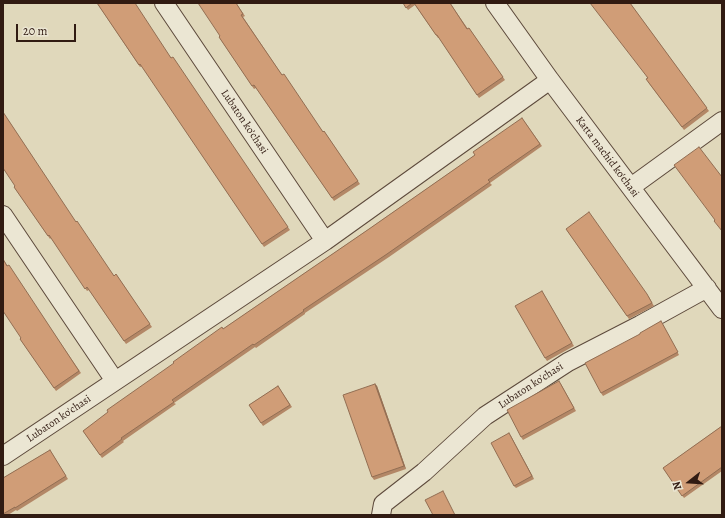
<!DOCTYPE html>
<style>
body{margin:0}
#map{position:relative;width:725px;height:518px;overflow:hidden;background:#e0d8bb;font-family:Alegreya,serif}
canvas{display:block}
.frame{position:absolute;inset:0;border:4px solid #311b12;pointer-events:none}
.north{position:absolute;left:669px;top:462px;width:40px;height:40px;-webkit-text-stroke:3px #ebe6d3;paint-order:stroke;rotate:253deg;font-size:11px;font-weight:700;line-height:16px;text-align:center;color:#311b12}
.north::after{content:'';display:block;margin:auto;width:14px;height:18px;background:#311b12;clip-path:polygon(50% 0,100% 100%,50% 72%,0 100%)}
.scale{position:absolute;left:16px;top:24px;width:60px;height:18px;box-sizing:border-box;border:2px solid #311b12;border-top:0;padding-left:5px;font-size:12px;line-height:14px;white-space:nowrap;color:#311b12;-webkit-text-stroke:3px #ebe6d3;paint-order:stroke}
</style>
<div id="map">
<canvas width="725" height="518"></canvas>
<div class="frame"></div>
<div class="north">N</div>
<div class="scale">20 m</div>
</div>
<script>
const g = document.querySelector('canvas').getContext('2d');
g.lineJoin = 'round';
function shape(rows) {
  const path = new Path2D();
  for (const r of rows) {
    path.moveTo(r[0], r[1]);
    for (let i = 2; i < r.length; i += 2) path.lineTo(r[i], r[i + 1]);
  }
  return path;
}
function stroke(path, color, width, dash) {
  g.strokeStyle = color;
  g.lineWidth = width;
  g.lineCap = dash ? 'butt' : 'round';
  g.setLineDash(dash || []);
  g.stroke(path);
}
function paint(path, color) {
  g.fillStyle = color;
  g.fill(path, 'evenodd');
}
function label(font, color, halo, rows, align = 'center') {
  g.font = font + ' Alegreya,serif';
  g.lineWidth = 3;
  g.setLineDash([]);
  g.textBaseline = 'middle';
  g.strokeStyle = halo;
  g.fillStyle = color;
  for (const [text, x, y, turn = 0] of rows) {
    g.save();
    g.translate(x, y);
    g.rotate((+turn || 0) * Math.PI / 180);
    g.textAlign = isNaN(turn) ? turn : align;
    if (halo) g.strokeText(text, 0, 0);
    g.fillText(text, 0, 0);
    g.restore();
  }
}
const minor = shape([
 [164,3,325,241],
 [495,3,550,80,722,309],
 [631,187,722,121],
 [3,215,115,381],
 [3,456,325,241,550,80],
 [381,515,383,504,424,472,485,416,568,362,640,325,707,288]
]);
stroke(minor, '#5d4a3c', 20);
stroke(minor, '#ebe6d3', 18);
paint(shape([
 [97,3,172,58,290,230,264,247,142,66,140,67],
 [236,3,245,16,243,17,282,75,323,132,324,131,360,184,334,201,256,88,254,89,219,37,220,36],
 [403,3,450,3,468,29,469,28,505,80,479,98,439,38,438,38,415,5,408,10],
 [630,3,709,111,684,130,648,82],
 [522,118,542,146,490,183,492,185,389,257,305,313,305,314,256,348,255,347,174,403,176,404,123,441,124,442,102,458,83,431,223,329,369,229,475,155],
 [14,187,76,222,114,276,116,274,152,327,126,344,89,290,87,291,51,238,50,239],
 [566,229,649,297,654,306,629,319],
 [3,259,81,373,56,391,20,339,21,338],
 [542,291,574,346,547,361,545,358],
 [661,321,679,355,603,396,601,393,640,334],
 [375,384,377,386,406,469,374,480,372,477],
 [561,384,576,411,523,440,521,437],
 [278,386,292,407,263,426,249,405],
 [722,426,722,471,684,498,663,468],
 [509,433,534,479,516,488,514,486],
 [50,450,68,479,17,511,16,510,8,515,3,515,3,478]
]), '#b38766');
paint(shape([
 [375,384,377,386,406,469,404,466],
 [509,433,511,436,534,479,532,476]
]), '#926e53');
const building = shape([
 [97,3,135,3,171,58,173,57,288,227,262,244,140,64,139,65,97,3],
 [198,3,236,3,243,14,241,15,282,75,284,74,323,132,324,131,358,181,332,198,254,85,252,86,219,37,220,36,198,3],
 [403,3,412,3,406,8,403,3],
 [414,3,450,3,467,29,469,28,503,77,477,95,437,35,436,35,414,3],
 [590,3,630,3,707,108,682,127,646,79,648,78,590,3],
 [3,112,76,222,77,221,114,276,116,274,150,324,124,341,87,287,85,289,49,235,48,236,14,187,15,186,3,168,3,112],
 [522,118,540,144,488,180,490,182,387,254,303,310,304,311,254,345,253,344,172,400,174,402,121,438,122,439,100,455,83,431,108,412,107,410,174,363,173,362,222,327,223,329,369,229,475,155,473,152,522,118],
 [699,147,722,177,722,231,714,221,715,220,674,165,699,147],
 [589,212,647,294,652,303,627,316,566,229,589,212],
 [3,259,7,266,9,265,79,371,54,388,20,339,21,338,3,311,3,259],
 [542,291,572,343,545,358,515,306,542,291],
 [661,321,678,352,601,393,585,363,640,334,640,333,661,321],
 [559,381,574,408,521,437,507,410,559,381],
 [375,384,404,466,372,477,343,395,375,384],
 [278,386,290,405,261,423,249,405,278,386],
 [722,426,722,467,682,496,663,468,722,426],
 [509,433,532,476,514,486,491,443,509,433],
 [50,450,66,476,15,508,15,507,3,514,3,478,50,450],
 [443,491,455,515,433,515,425,500,443,491]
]);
paint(building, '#d09d77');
stroke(building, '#926e53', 1);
label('11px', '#311b12', '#ebe6d3', [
 ["Lubaton ko'chasi",244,122,56],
 ["Katta machid ko'chasi",607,157,53],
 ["Lubaton ko'chasi",531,386,-33],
 ["Lubaton ko'chasi",59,419,-34]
]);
</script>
